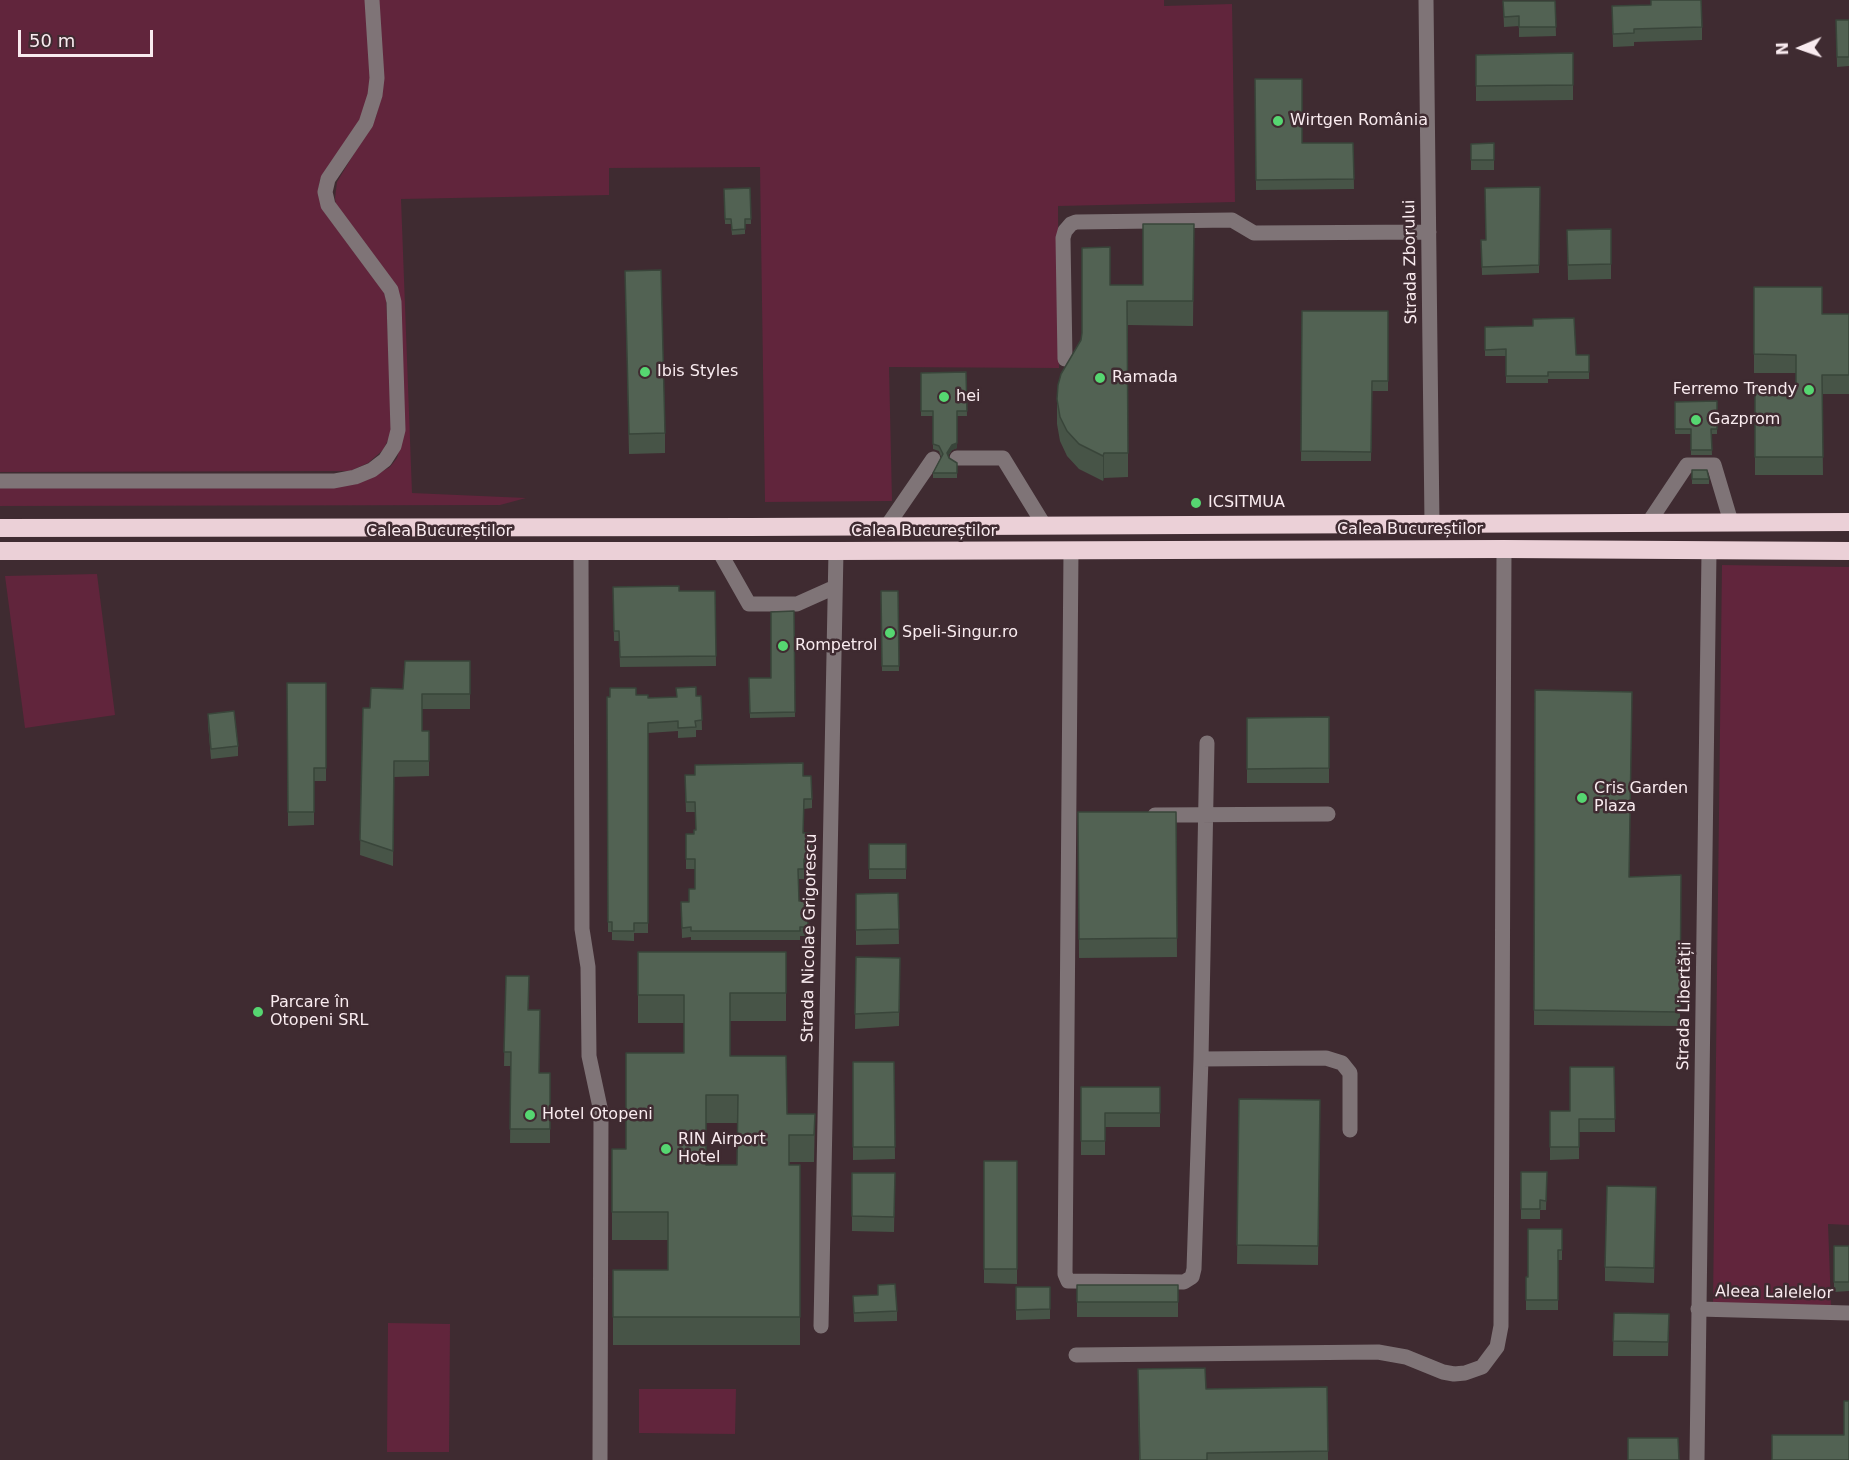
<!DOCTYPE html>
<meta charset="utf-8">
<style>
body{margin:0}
#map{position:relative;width:1849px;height:1460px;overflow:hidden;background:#3f2b31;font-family:"DejaVu Sans",sans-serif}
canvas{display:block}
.north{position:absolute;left:1771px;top:18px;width:60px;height:60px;-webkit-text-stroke:4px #3f2b31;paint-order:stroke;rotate:268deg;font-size:16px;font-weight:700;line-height:24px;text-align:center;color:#f9ebef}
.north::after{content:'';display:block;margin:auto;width:21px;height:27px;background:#f9ebef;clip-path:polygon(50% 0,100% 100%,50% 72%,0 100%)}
.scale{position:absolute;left:18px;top:30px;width:135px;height:27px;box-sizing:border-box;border:3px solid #f9ebef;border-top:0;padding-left:8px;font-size:18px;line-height:21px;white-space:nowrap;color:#f9ebef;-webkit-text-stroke:4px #3f2b31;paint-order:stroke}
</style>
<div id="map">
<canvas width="1849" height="1460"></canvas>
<div class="north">N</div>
<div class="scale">50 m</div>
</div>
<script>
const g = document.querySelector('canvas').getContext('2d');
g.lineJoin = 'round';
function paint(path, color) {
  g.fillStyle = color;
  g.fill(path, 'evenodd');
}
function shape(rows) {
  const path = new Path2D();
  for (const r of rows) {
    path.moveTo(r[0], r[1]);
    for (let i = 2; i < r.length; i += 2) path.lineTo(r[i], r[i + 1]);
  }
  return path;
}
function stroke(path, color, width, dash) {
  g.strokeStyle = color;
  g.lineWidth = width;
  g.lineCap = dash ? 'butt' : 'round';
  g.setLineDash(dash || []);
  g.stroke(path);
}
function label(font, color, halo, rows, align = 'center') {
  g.font = font + ' "DejaVu Sans",sans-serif';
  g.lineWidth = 5;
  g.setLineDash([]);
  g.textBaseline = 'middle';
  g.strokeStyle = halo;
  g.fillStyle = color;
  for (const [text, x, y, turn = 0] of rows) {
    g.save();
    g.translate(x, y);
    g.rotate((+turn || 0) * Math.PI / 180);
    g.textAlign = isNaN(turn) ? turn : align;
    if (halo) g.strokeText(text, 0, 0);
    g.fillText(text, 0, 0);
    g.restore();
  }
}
paint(shape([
 [0,0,366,0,371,76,369,93,360,122,320,179,318,193,323,210,383,290,386,299,392,412,391,434,383,450,368,463,350,471,0,472],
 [376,0,1164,0,1164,6,1232,4,1235,202,1058,206,1059,368,889,367,892,501,765,502,760,167,609,168,609,195,401,199,412,493,526,498,500,505,0,506,0,484,365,481,390,467,397,458,403,436,396,298,336,205,335,198,337,182,376,117,381,97],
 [1722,565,1849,567,1849,1225,1828,1224,1831,1305,1713,1304],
 [97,574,115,715,25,728,5,576],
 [388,1323,450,1324,449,1452,387,1452],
 [639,1389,736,1389,735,1434,639,1433]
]), '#61253c');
stroke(shape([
 [1426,0,1432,524],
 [1065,359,1063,238,1065,231,1071,224,1076,222,1232,220,1254,233,1429,232],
 [957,458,1003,458,1044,525],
 [0,481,334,481,355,477,372,470,385,460,394,446,398,430,394,302,391,290,328,205,325,192,328,179,366,123,375,95,377,78,372,0],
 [1649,522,1687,465,1714,465,1731,522],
 [887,526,933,459],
 [1071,550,1065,1274,1068,1281,1184,1282,1192,1277,1194,1269,1201,1059,1207,743],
 [581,551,582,929,588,967,589,1056,601,1112,600,1460],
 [719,551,749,604,797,604,835,587],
 [1155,815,1328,814],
 [1201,1059,1326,1058,1342,1063,1350,1073,1350,1130],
 [1698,1309,1849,1313],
 [821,1326,836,551],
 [1076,1355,1378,1352,1406,1357,1443,1372,1454,1374,1465,1373,1482,1367,1497,1347,1501,1326,1504,549],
 [1697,1460,1709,552]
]), '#7f7477', 15);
stroke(shape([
 [0,528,752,527,1849,522],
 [0,551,836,551,1504,549,1849,551]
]), '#ebd0d7', 18);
paint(shape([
 [1503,1,1555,1,1556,36,1519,37,1519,26,1504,27],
 [1612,6,1702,27,1702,40,1634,42,1634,46,1613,47],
 [1836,20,1849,20,1849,106,1849,66,1837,67],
 [1476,55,1573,85,1573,100,1476,101],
 [1255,79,1302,143,1353,143,1354,189,1256,190],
 [1494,143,1494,170,1471,170,1471,144],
 [1540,187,1539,273,1482,275,1481,240,1485,240],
 [750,188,751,224,745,224,745,234,732,235,731,224,725,224,724,189],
 [1194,224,1193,326,1128,325,1128,477,1104,478,1103,481,1079,469,1067,456,1060,441,1057,424,1057,399,1081,340,1110,285,1143,285],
 [1567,230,1611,264,1611,279,1568,280],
 [625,271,665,433,665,453,629,454],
 [1754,287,1822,314,1849,314,1849,394,1822,394,1823,475,1755,475,1755,389,1796,389,1796,373,1754,373],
 [1302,311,1388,311,1388,391,1372,391,1371,461,1301,461],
 [1485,327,1576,355,1589,355,1589,379,1548,379,1548,383,1506,383,1506,356,1485,356],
 [966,372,967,416,957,416,957,448,952,450,948,456,949,458,957,463,957,478,933,478,933,473,941,457,939,451,933,449,933,416,921,416,921,373],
 [1717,401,1717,434,1711,434,1712,455,1691,455,1691,434,1675,434,1675,402],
 [1692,470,1709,479,1709,484,1692,484],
 [613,587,679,591,715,591,716,666,620,667,619,641,614,641],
 [881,591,898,591,899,671,882,671],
 [794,611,795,717,750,718,749,678,771,678],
 [470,661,470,709,422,709,422,731,429,731,429,776,394,777,393,866,360,855,363,708,370,708,403,689],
 [287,683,326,683,326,781,314,781,314,825,288,826],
 [1535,690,1630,877,1681,875,1680,1026,1534,1025],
 [701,696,702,730,696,730,696,737,678,738,678,731,648,733,648,933,634,933,634,941,612,940,612,932,608,932,607,697,648,698],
 [208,714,238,746,238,756,211,759,208,724],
 [1329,717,1329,783,1247,783,1247,718],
 [803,776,812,799,812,808,804,809,803,833,812,833,812,869,804,869,804,879,798,879,799,901,807,900,808,936,800,936,800,940,691,940,691,937,682,938,681,902,689,902,695,889,695,869,686,869,686,834,694,834,696,830,695,812,686,812,685,785],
 [1078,812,1176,812,1177,957,1079,958],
 [869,844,906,844,906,879,869,879],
 [898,893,899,944,856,945,856,894],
 [638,952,786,952,786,1021,730,1021,730,1056,787,1114,815,1114,814,1162,789,1162,789,1165,800,1165,800,1345,613,1345,613,1270,668,1270,668,1240,612,1240,612,1149,626,1149,684,1053,684,1023,638,1023],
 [706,1123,737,1123,737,1165,706,1165],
 [856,957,900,958,899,1026,855,1029],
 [506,976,528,1010,539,1073,550,1073,550,1143,510,1143,511,1066,504,1066],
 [853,1062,894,1062,895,1159,853,1160],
 [1614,1067,1615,1132,1579,1132,1579,1159,1550,1160,1550,1111,1570,1111],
 [1081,1087,1160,1087,1160,1127,1105,1127,1105,1155,1081,1155],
 [1239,1099,1320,1100,1318,1265,1237,1264],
 [984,1161,1017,1161,1017,1284,984,1283],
 [1521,1172,1547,1172,1546,1210,1540,1210,1540,1219,1521,1219],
 [852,1173,895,1173,894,1232,852,1231],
 [1656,1187,1654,1283,1605,1281,1605,1267],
 [1562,1229,1562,1260,1558,1260,1558,1310,1526,1310,1526,1277,1528,1277],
 [1834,1246,1849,1246,1849,1291,1834,1292],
 [878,1285,897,1311,897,1321,854,1322,853,1296,878,1295],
 [1077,1285,1178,1285,1178,1317,1077,1317],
 [1016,1287,1050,1287,1050,1319,1016,1320],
 [1614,1313,1669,1314,1668,1356,1613,1356],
 [1138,1369,1206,1389,1327,1387,1328,1460,1139,1460]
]), '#475447');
paint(shape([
 [957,443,957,448,952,450,947,457,947,453,952,445],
 [1104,453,1104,478,1103,481,1103,456]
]), '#39453a');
const building = shape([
 [1651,0,1701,0,1702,27,1634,29,1634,33,1613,34,1612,6,1651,5,1651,0],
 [1503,1,1555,1,1556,27,1519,27,1519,16,1504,17,1503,1],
 [1836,20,1849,20,1849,57,1837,57,1836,20],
 [1573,53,1573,85,1476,86,1476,55,1573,53],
 [1255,79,1302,79,1302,143,1353,143,1354,179,1256,180,1255,79],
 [1494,143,1494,160,1471,160,1471,144,1494,143],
 [1540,187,1539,265,1482,267,1481,240,1486,240,1485,188,1540,187],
 [750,188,751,219,745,219,745,229,732,230,731,219,725,219,724,189,750,188],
 [1143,224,1194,224,1193,301,1127,301,1128,453,1104,453,1103,456,1079,444,1067,431,1060,417,1057,399,1058,385,1061,374,1081,340,1082,333,1082,248,1110,247,1110,285,1143,285,1143,224],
 [1611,229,1611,264,1568,265,1567,230,1611,229],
 [661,270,665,433,629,434,625,271,661,270],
 [1754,287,1822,287,1822,314,1849,314,1849,375,1822,375,1823,457,1755,457,1755,389,1796,389,1796,355,1754,354,1754,287],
 [1302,311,1388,311,1388,381,1372,381,1371,452,1301,451,1302,311],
 [1574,318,1576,355,1589,355,1589,372,1548,372,1548,376,1506,376,1506,349,1485,350,1485,327,1533,326,1533,319,1574,318],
 [966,372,967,411,957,411,957,443,952,445,947,453,949,458,957,463,957,473,933,473,943,454,939,446,933,444,933,411,921,411,921,373,966,372],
 [1717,401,1717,429,1711,429,1712,450,1691,450,1691,429,1675,429,1675,402,1717,401],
 [1692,470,1707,470,1709,479,1692,479,1692,470],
 [679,586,679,591,715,591,716,656,620,657,619,631,614,631,613,587,679,586],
 [881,591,898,591,899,666,882,666,881,591],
 [794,611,795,712,750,713,749,678,771,678,771,612,794,611],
 [405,661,470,661,470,694,422,694,422,731,429,731,429,761,394,761,393,851,360,840,363,708,370,708,371,688,403,689,405,661],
 [287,683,326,683,326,768,314,768,314,812,288,812,287,683],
 [696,687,696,696,701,696,702,720,695,721,696,727,678,728,678,721,648,723,648,923,634,923,634,931,612,931,612,922,608,922,607,697,610,697,610,688,636,688,636,695,648,695,648,698,677,697,676,688,696,687],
 [1535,690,1632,692,1629,877,1681,875,1680,1012,1534,1010,1535,690],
 [234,711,238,746,211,749,208,714,234,711],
 [1329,717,1329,768,1247,769,1247,718,1329,717],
 [803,763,803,776,811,776,812,799,804,799,803,833,812,833,812,859,804,859,804,869,798,869,799,901,807,900,808,927,800,927,800,931,691,931,691,927,682,928,681,902,689,902,689,889,695,889,695,859,686,859,686,834,694,834,694,830,696,830,695,802,686,802,685,775,695,775,695,765,803,763],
 [1078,812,1176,812,1177,938,1079,939,1078,812],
 [869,844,906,844,906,869,869,869,869,844],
 [898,893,899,929,856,930,856,894,898,893],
 [638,952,786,952,786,993,730,993,730,1056,786,1056,787,1114,815,1114,814,1135,789,1135,789,1165,800,1165,800,1317,613,1317,613,1270,668,1270,668,1212,612,1212,612,1149,626,1149,626,1053,684,1053,684,995,638,995,638,952],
 [706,1095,738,1095,737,1165,706,1165,706,1095],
 [856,957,900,958,899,1012,855,1014,856,957],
 [506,976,529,976,528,1010,540,1010,539,1073,550,1073,550,1129,510,1129,511,1052,504,1052,506,976],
 [853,1062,894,1062,895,1147,853,1147,853,1062],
 [1570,1067,1614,1067,1615,1119,1579,1119,1579,1147,1550,1147,1550,1111,1570,1111,1570,1067],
 [1081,1087,1160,1087,1160,1113,1105,1113,1105,1141,1081,1141,1081,1087],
 [1239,1099,1320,1100,1318,1246,1237,1245,1239,1099],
 [984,1161,1017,1161,1017,1269,984,1269,984,1161],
 [1521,1172,1547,1172,1546,1201,1540,1200,1540,1209,1521,1209,1521,1172],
 [852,1173,895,1173,894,1217,852,1216,852,1173],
 [1607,1186,1656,1187,1654,1268,1605,1267,1607,1186],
 [1528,1229,1562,1229,1562,1250,1558,1250,1558,1300,1526,1300,1526,1277,1528,1277,1528,1229],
 [1834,1246,1849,1246,1849,1282,1834,1282,1834,1246],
 [895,1284,897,1311,854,1313,853,1296,878,1295,878,1285,895,1284],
 [1077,1285,1178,1285,1178,1302,1077,1302,1077,1285],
 [1016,1287,1050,1287,1050,1309,1016,1310,1016,1287],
 [1614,1313,1669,1314,1668,1342,1613,1341,1614,1313],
 [1205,1368,1206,1389,1327,1387,1328,1451,1207,1453,1207,1460,1140,1460,1138,1369,1205,1368],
 [1844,1401,1849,1401,1849,1460,1772,1460,1772,1435,1844,1435,1844,1401],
 [1628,1438,1678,1438,1679,1460,1628,1460,1628,1438]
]);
paint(building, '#526253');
stroke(building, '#39453a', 1.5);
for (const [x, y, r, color] of [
 [1278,121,6,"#56d671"],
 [645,372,6,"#56d671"],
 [1100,378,6,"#56d671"],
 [1809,390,6,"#56d671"],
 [944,397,6,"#56d671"],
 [1696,420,6,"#56d671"],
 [1196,503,6,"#56d671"],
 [890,633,6,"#56d671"],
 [783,646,6,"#56d671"],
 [1582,798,6,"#56d671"],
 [258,1012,6,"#56d671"],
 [530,1115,6,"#56d671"],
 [666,1149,6,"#56d671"]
]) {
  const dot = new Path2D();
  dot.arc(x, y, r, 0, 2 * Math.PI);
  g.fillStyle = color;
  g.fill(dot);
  stroke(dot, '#3f2b31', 2);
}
label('16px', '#f9ebef', '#3f2b31', [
 ["Wirtgen România",1290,121],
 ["Ibis Styles",657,372],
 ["Ramada",1112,378],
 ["Ferremo Trendy",1797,390,"right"],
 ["hei",956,397],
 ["Gazprom",1708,420],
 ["ICSITMUA",1208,503],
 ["Speli-Singur.ro",902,633],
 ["Rompetrol",795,646],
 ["Cris Garden",1594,789],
 ["Plaza",1594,807],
 ["Parcare în",270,1003],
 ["Otopeni SRL",270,1021],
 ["Hotel Otopeni",542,1115],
 ["RIN Airport",678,1140],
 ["Hotel",678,1158]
], 'left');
label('16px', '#f9ebef', '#3f2b31', [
 ["Strada Zborului",1411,262,-91],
 ["Calea Bucureștilor",1410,530],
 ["Calea Bucureștilor",439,532],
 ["Calea Bucureștilor",924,532],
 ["Strada Nicolae Grigorescu",810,938,-89],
 ["Strada Libertății",1685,1006,-89],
 ["Aleea Lalelelor",1774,1293,1]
]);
</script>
